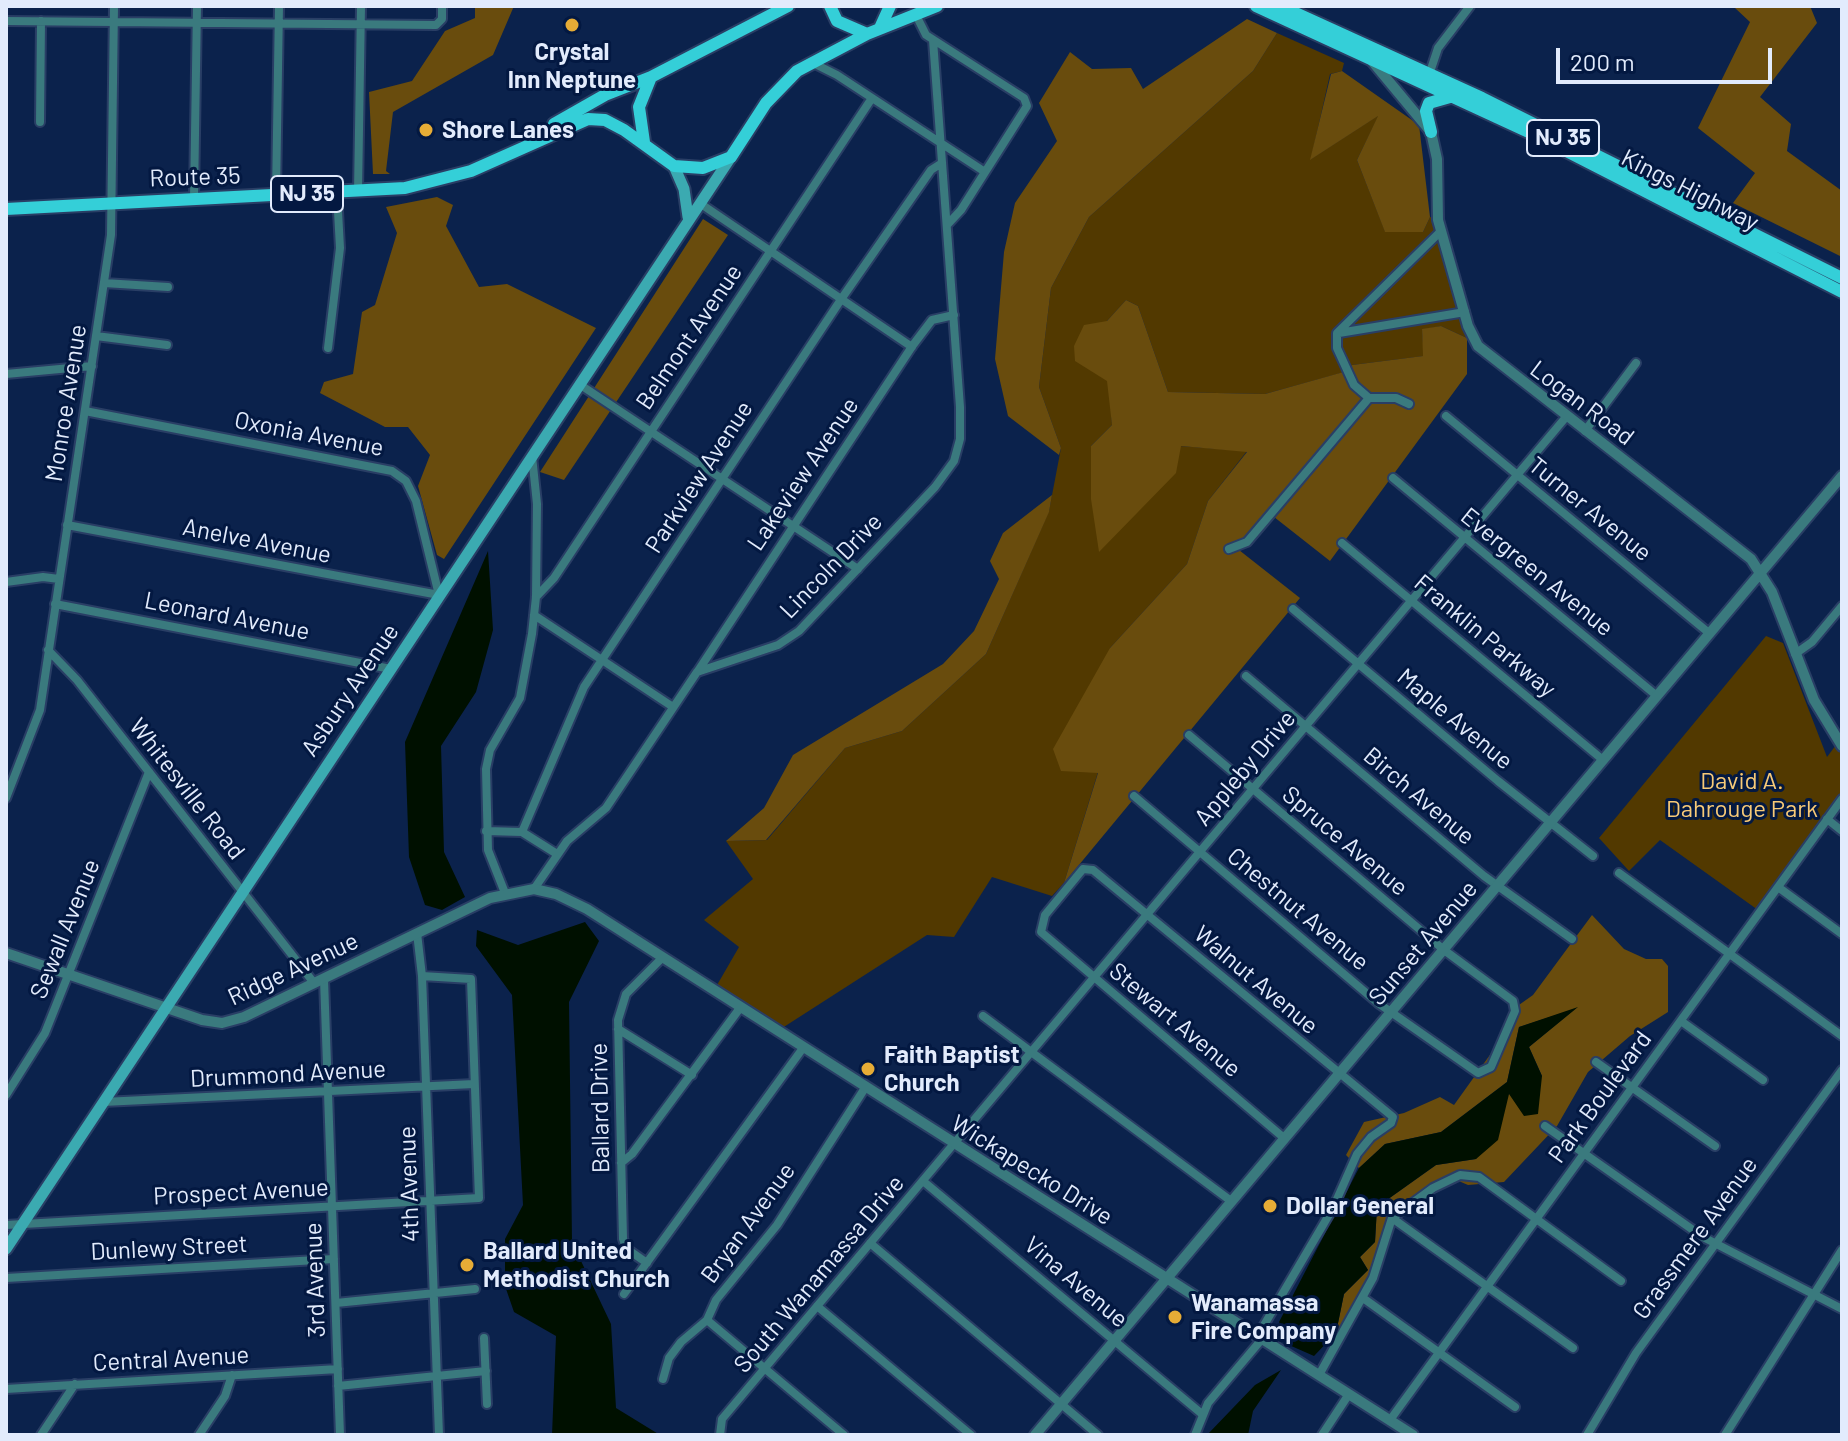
<!DOCTYPE html>
<style>
body{margin:0}
#map{position:relative;width:1848px;height:1441px;overflow:hidden;background:#0b224c;font-family:Barlow,sans-serif}
canvas{display:block}
.frame{position:absolute;inset:0;border:8px solid #e2ebfc;pointer-events:none}
.scale{position:absolute;left:1556px;top:48px;width:216px;height:36px;box-sizing:border-box;border:4px solid #e2ebfc;border-top:0;padding-left:10px;font-size:24px;line-height:28px;white-space:nowrap;color:#e2ebfc;-webkit-text-stroke:6px #031841;paint-order:stroke}
</style>
<div id="map">
<canvas width="1848" height="1441"></canvas>
<div class="frame"></div>
<div class="scale">200 m</div>
</div>
<script>
const g = document.querySelector('canvas').getContext('2d');
g.lineJoin = 'round';
function paint(path, color) {
  g.fillStyle = color;
  g.fill(path, 'evenodd');
}
function shape(rows) {
  const path = new Path2D();
  for (const r of rows) {
    path.moveTo(r[0], r[1]);
    for (let i = 2; i < r.length; i += 2) path.lineTo(r[i], r[i + 1]);
  }
  return path;
}
function stroke(path, color, width, dash) {
  g.strokeStyle = color;
  g.lineWidth = width;
  g.lineCap = dash ? 'butt' : 'round';
  g.setLineDash(dash || []);
  g.stroke(path);
}
function label(font, color, halo, rows, align = 'center') {
  g.font = font + ' Barlow,sans-serif';
  g.lineWidth = 6;
  g.setLineDash([]);
  g.textBaseline = 'middle';
  g.strokeStyle = halo;
  g.fillStyle = color;
  for (const [text, x, y, turn = 0] of rows) {
    g.save();
    g.translate(x, y);
    g.rotate((+turn || 0) * Math.PI / 180);
    g.textAlign = isNaN(turn) ? turn : align;
    if (halo) g.strokeText(text, 0, 0);
    g.fillText(text, 0, 0);
    g.restore();
  }
}
paint(shape([
 [1277,33,1344,63,1342,71,1330,74,1311,159,1379,115,1357,160,1385,231,1423,232,1430,217,1439,218,1467,338,1441,326,1422,330,1424,356,1352,365,1348,371,1265,394,1168,392,1138,306,1126,300,1107,321,1112,425,1091,446,1180,446,1247,451,1208,501,1187,564,1110,648,1098,772,1064,883,1052,896,992,877,954,937,927,935,776,1032,713,992,739,947,704,920,753,879,726,841,767,840,845,748,902,731,986,654,1049,511,1061,448,1039,387,1051,288,1089,217,1253,71],
 [1766,636,1783,643,1827,757,1839,741,1842,744,1842,796,1758,910,1660,840,1629,871,1599,838]
]), '#523900');
paint(shape([
 [475,6,514,6,493,55,393,112,386,171,390,174,373,174,369,92,412,81,445,31,475,18],
 [1737,6,1810,6,1817,23,1760,97,1791,124,1787,151,1842,191,1840,256,1733,203,1755,173,1698,128,1750,22,1735,8],
 [1247,19,1277,33,1253,71,1089,217,1051,288,1039,387,1061,448,1059,455,1008,416,995,359,1004,252,1015,203,1057,141,1039,103,1070,52,1092,69,1131,68,1143,89],
 [1342,71,1419,125,1430,217,1423,232,1385,232,1357,160,1378,116,1310,160,1331,74],
 [437,197,453,205,446,226,479,287,507,284,596,328,444,559,437,555,418,486,430,455,408,427,385,427,320,393,324,382,353,374,362,312,375,305,397,233,386,207],
 [703,219,728,235,564,480,540,472],
 [1126,300,1138,306,1168,392,1265,394,1347,371,1352,365,1423,356,1422,329,1441,326,1467,338,1467,374,1330,561,1269,513,1239,550,1300,598,1064,883,1098,773,1061,771,1053,749,1110,648,1187,564,1208,501,1247,452,1181,446,1176,473,1099,552,1091,499,1091,446,1112,425,1107,381,1075,361,1074,346,1084,325,1107,321],
 [1052,495,1049,512,986,654,902,731,845,748,766,840,726,841,764,808,793,755,943,664,974,631,999,579,990,561,1003,533],
 [1592,915,1624,949,1646,959,1662,959,1668,966,1668,1012,1630,1036,1588,1072,1557,1126,1504,1182,1468,1185,1447,1176,1392,1213,1366,1285,1341,1334,1336,1333,1344,1294,1368,1270,1360,1257,1375,1242,1377,1207,1436,1165,1476,1159,1509,1093,1542,1076,1529,1047,1575,1009,1519,1027,1507,1082,1441,1132,1385,1144,1359,1168,1346,1155,1364,1122,1404,1113,1440,1097,1454,1105,1497,1045,1509,1012,1533,995]
]), '#694c0d');
paint(shape([
 [488,551,493,630,476,692,441,746,444,852,465,897,442,910,425,905,409,857,405,742],
 [585,922,599,941,569,1002,572,1242,611,1324,616,1408,660,1435,552,1435,556,1336,514,1312,505,1286,505,1239,523,1205,512,995,476,946,477,930,518,945],
 [1578,1007,1529,1047,1542,1076,1538,1114,1524,1116,1509,1094,1498,1140,1476,1159,1436,1165,1377,1207,1375,1242,1360,1257,1368,1270,1344,1294,1336,1333,1314,1356,1289,1345,1279,1322,1359,1168,1385,1144,1441,1132,1507,1082,1519,1027],
 [1281,1370,1253,1411,1248,1435,1207,1435,1255,1385]
]), '#001000');
const minor = shape([
 [916,15,926,35,1024,98,1027,106,961,210,947,225],
 [6,21,436,25,442,19,442,6],
 [811,62,837,75,985,172],
 [1429,75,1438,48,1470,6],
 [40,122,41,21],
 [358,192,361,6],
 [276,195,279,6],
 [194,198,197,6],
 [701,204,912,347],
 [104,283,168,287],
 [1339,333,1465,312],
 [96,336,167,345],
 [328,348,340,248,337,193],
 [6,374,92,366],
 [579,384,858,569],
 [1369,398,1396,398,1409,404],
 [1446,416,1709,633],
 [1585,431,1636,363],
 [1393,478,1657,696],
 [67,525,439,595,416,501,406,481,392,471,85,411],
 [1342,543,1603,760],
 [1229,549,1247,542,1369,398,1354,385,1337,348,1337,333,1441,231],
 [6,582,43,577,59,579],
 [536,597,554,578,872,98],
 [55,604,391,669],
 [1293,609,1498,781,1593,856],
 [534,615,673,707],
 [48,650,77,680,314,983],
 [1795,654,1812,642,1842,606],
 [698,671,913,345,932,320,954,315],
 [1246,676,1484,876,1572,939],
 [1134,796,1378,1003,1478,1073,1491,1067,1515,1011,1513,1001,1444,950,1189,735],
 [6,798,40,710,111,235,114,6],
 [1827,819,1842,831],
 [486,831,522,832,557,854],
 [522,832,584,687,842,298,931,170,942,163],
 [1619,873,1842,1036],
 [1778,887,1842,934],
 [534,889,567,841,606,808,697,672,778,645,799,631,935,487,954,461,960,439,960,407,933,40],
 [505,893,488,850,486,769,490,750,520,698,532,634,536,597,537,504,532,456],
 [417,933,422,976,439,1435],
 [324,979,340,1435],
 [983,1016,1231,1201],
 [1681,1021,1763,1080],
 [618,1029,692,1075],
 [1596,1062,1715,1146],
 [6,1095,45,1033,149,772],
 [103,1102,474,1084],
 [1545,1126,1703,1237,1842,1309],
 [621,1163,632,1154,740,1008],
 [923,1181,1202,1414],
 [1392,1218,1573,1348],
 [6,1225,479,1198,471,979,422,976],
 [870,1243,1098,1435],
 [647,1263,627,1249,623,1239,618,1020,626,994,662,958],
 [6,1278,334,1259],
 [624,1294,803,1048],
 [1363,1298,1515,1407],
 [336,1303,475,1289],
 [817,1306,971,1435],
 [707,1320,844,1435],
 [1257,1337,1333,1208,1357,1154,1371,1137,1391,1123,1393,1117,1093,870,1083,869,1045,915,1041,932,1284,1138],
 [484,1338,487,1404],
 [1319,1375,1373,1278,1392,1218,1433,1188,1460,1175,1479,1177,1621,1281],
 [663,1379,669,1358,681,1342,707,1320,716,1300,777,1225,865,1088],
 [338,1386,486,1371],
 [6,1389,338,1369],
 [1390,1420,1842,799],
 [41,1435,75,1384],
 [199,1435,225,1396,232,1375],
 [720,1435,722,1419,1566,417],
 [1195,1435,1208,1403,1262,1339],
 [1322,1435,1349,1394],
 [1587,1435,1636,1353,1842,1070],
 [1725,1435,1842,1250]
]);
const tertiary = shape([
 [1372,61,1431,132,1437,159,1438,220,1468,326,1478,346,1751,559,1772,592,1814,700,1842,746],
 [6,953,202,1020,222,1023,244,1017,490,898,534,889,556,894,587,909,1413,1435],
 [1035,1435,1842,476]
]);
const secondary = shape([
 [674,166,684,189,688,217],
 [6,1249,731,157]
]);
const primary = shape([
 [830,6,837,21,867,34],
 [1256,6,1531,133,1842,292],
 [1280,6,1482,98,1842,278],
 [880,28,890,6],
 [554,124,605,95,651,77,788,6],
 [1431,132,1426,111,1429,103,1450,97],
 [644,142,639,107,651,77],
 [6,209,405,188,471,171,588,119,605,120,624,130,674,166,703,168,731,157,766,103,797,71,867,34,937,6]
]);
stroke(minor, '#293e65', 12);
stroke(tertiary, '#293e65', 14);
stroke(secondary, '#293e65', 15);
stroke(primary, '#293e65', 16);
stroke(minor, '#3a7a7e', 8);
stroke(tertiary, '#3a7a7e', 10);
stroke(secondary, '#3baab1', 11);
stroke(primary, '#34cfd8', 12);
for (const [x, y, r, color] of [
 [572,25,8,"#e6ac36"],
 [426,130,8,"#e6ac36"],
 [868,1069,8,"#e6ac36"],
 [1270,1206,8,"#e6ac36"],
 [467,1265,8,"#e6ac36"],
 [1175,1317,8,"#e6ac36"]
]) {
  const dot = new Path2D();
  dot.arc(x, y, r, 0, 2 * Math.PI);
  g.fillStyle = color;
  g.fill(dot);
  stroke(dot, '#031841', 3);
}
for (const [x, y, w] of [
 [1563,138,72],
 [307,194,72]
]) {
  const box = new Path2D();
  box.roundRect(x - w / 2, y - 18, w, 36, 6);
  g.fillStyle = '#031841';
  g.fill(box);
  stroke(box, '#e2ebfc', 2);
}
label('bold 22px', '#e2ebfc', null, [
 ["NJ 35",1563,138],
 ["NJ 35",307,194]
]);
label('bold 24px', '#e2ebfc', '#031841', [
 ["Crystal",572,52,"center"],
 ["Inn Neptune",572,80,"center"],
 ["Shore Lanes",442,130],
 ["Faith Baptist",884,1055],
 ["Church",884,1083],
 ["Dollar General",1286,1206],
 ["Ballard United",483,1251],
 ["Methodist Church",483,1279],
 ["Wanamassa",1191,1303],
 ["Fire Company",1191,1331]
], 'left');
label('24px', '#e2ebfc', '#031841', [
 ["Route 35",195,177,-2],
 ["Kings Highway",1690,190,27],
 ["Belmont Avenue",689,337,-56],
 ["Monroe Avenue",66,403,-81],
 ["Logan Road",1582,403,37],
 ["Oxonia Avenue",309,434,11],
 ["Lakeview Avenue",803,474,-56],
 ["Parkview Avenue",699,477,-57],
 ["Turner Avenue",1590,509,39],
 ["Anelve Avenue",257,541,11],
 ["Lincoln Drive",831,566,-46],
 ["Evergreen Avenue",1537,572,39],
 ["Leonard Avenue",227,616,11],
 ["Franklin Parkway",1485,636,40],
 ["Asbury Avenue",350,690,-56],
 ["Maple Avenue",1455,719,40],
 ["Appleby Drive",1245,768,-50],
 ["Whitesville Road",187,789,52],
 ["Birch Avenue",1419,796,40],
 ["Spruce Avenue",1345,841,40],
 ["Chestnut Avenue",1298,909,40],
 ["Sewall Avenue",65,929,-68],
 ["Sunset Avenue",1423,943,-50],
 ["Ridge Avenue",293,969,-25],
 ["Walnut Avenue",1256,980,40],
 ["Stewart Avenue",1175,1020,40],
 ["Drummond Avenue",288,1074,-3],
 ["Park Boulevard",1600,1097,-54],
 ["Ballard Drive",600,1108,-91],
 ["Wickapecko Drive",1032,1170,32],
 ["4th Avenue",409,1184,-92],
 ["Prospect Avenue",241,1192,-3],
 ["Bryan Avenue",748,1223,-54],
 ["Grassmere Avenue",1695,1238,-54],
 ["Dunlewy Street",169,1248,-3],
 ["South Wanamassa Drive",819,1274,-50],
 ["3rd Avenue",315,1280,-92],
 ["Vina Avenue",1076,1282,40],
 ["Central Avenue",171,1359,-3]
]);
label('24px', '#f8ca77', '#031841', [
 ["David A.",1742,781],
 ["Dahrouge Park",1742,809]
]);
</script>
